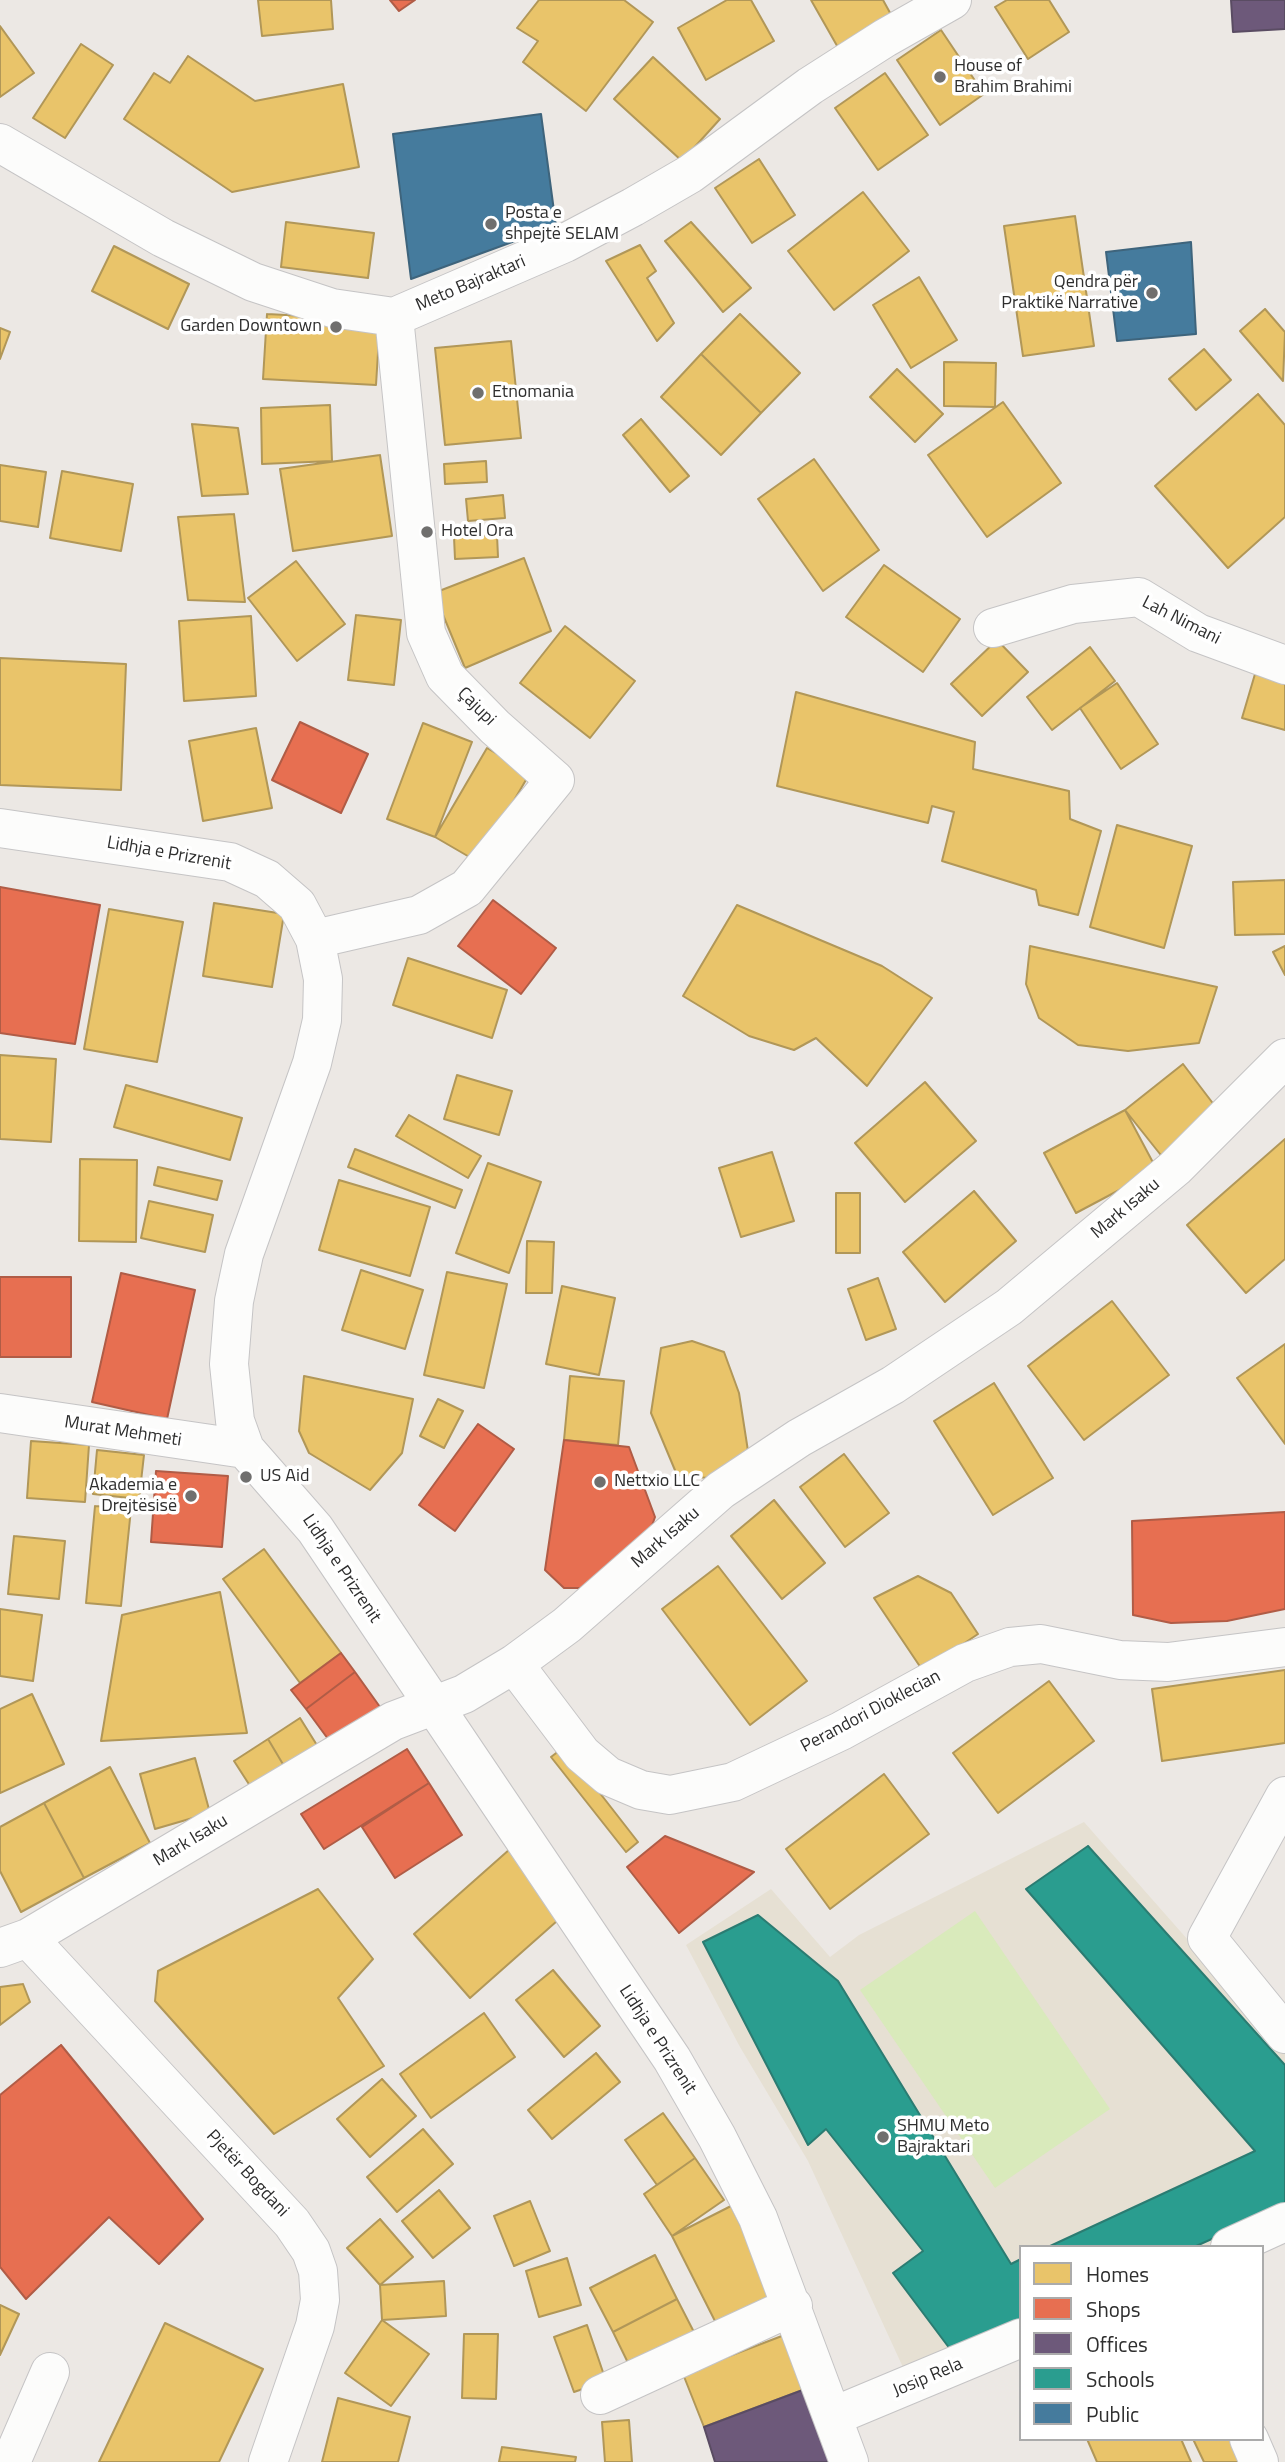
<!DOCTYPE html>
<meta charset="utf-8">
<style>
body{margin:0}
#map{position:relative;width:1285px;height:2462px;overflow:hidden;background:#ece8e4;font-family:"Titillium Web",sans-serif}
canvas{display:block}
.legend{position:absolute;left:1019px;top:2245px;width:245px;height:196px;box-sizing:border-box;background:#fff;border:2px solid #ababab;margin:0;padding:9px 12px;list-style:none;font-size:21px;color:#2e2e2e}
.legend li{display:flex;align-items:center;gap:14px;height:35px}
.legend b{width:35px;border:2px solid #ababab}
</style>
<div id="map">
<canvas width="1285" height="2462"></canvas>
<ul class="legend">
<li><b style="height:19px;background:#e9c46a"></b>Homes</li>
<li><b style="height:19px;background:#e76f51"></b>Shops</li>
<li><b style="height:19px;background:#6d597a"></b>Offices</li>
<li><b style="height:19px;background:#2a9d8f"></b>Schools</li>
<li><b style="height:19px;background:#457b9d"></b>Public</li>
</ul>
</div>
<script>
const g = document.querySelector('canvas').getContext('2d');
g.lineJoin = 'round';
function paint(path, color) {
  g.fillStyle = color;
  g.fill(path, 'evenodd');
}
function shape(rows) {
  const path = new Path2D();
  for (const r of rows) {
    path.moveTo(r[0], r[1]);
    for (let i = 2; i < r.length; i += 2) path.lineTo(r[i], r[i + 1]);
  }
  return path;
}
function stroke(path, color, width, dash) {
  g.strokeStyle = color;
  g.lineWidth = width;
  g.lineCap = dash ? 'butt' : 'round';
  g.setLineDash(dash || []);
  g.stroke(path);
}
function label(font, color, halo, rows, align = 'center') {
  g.font = font + ' "Titillium Web",sans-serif';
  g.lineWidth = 7;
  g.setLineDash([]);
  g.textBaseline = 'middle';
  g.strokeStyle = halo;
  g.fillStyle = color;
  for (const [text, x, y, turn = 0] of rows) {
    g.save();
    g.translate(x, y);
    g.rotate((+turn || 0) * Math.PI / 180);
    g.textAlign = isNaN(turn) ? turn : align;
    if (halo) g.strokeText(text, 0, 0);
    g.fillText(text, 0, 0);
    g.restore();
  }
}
paint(shape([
 [1084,1822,1285,2050,1285,2211,1204,2247,1021,2247,1021,2327,907,2376,808,2161,740,2047,686,1945,771,1889,830,1957,859,1935]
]), '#e6e0d3');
paint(shape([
 [975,1911,1110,2109,995,2188,860,1990]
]), '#d9eabb');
const homes = shape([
 [258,0,331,0,333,29,262,36,258,0],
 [539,0,624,0,653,22,586,111,523,62,538,41,517,28,539,0],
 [727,0,751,0,774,41,706,80,678,28,727,0],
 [811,0,883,0,894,20,840,51,811,0],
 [1007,0,1049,0,1069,32,1028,59,995,7,1007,0],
 [0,26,34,73,0,97,0,26],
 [941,30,984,94,940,125,897,60,941,30],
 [81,44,113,65,65,138,33,118,81,44],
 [188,56,255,101,343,84,359,167,232,192,124,119,154,73,170,83,188,56],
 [653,57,720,119,682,161,614,99,653,57],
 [885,73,928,135,878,170,835,108,885,73],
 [759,159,795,215,752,243,715,188,759,159],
 [863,192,909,251,834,310,788,251,863,192],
 [1075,216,1094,346,1023,356,1004,226,1075,216],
 [286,222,374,233,368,278,281,267,286,222],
 [691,222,751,288,723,312,665,241,691,222],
 [640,245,656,271,647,278,674,323,657,341,606,261,640,245],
 [114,246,189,284,168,329,92,291,114,246],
 [919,277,957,340,911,368,873,305,919,277],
 [1265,309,1285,332,1283,381,1240,331,1265,309],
 [267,314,380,320,376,385,263,379,267,314],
 [740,314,800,373,761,413,701,354,740,314],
 [0,328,10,332,0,359,0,328],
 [511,341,521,438,445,445,435,348,511,341],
 [1204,349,1231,380,1196,410,1169,379,1204,349],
 [701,354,761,413,721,455,661,397,701,354],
 [944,362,996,363,995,407,944,406,944,362],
 [897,369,943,414,915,442,870,397,897,369],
 [1258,394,1285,425,1285,517,1228,568,1155,486,1258,394],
 [1003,402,1061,483,987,537,928,455,1003,402],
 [330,405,332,461,262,464,261,408,330,405],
 [641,419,689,476,670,492,623,435,641,419],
 [192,424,238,428,248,494,202,496,192,424],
 [380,455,392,536,293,551,280,469,380,455],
 [814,459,879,550,823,591,758,499,814,459],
 [486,461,487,482,445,484,444,464,486,461],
 [0,465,46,472,38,527,0,521,0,465],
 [62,471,133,484,121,551,50,538,62,471],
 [503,495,505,518,468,521,466,499,503,495],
 [234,514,245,602,188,600,178,517,234,514],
 [497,535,498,557,455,559,454,537,497,535],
 [524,558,551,631,465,668,434,593,524,558],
 [296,561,345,624,297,661,248,598,296,561],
 [884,565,960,619,923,672,846,617,884,565],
 [356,615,401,620,394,685,348,680,356,615],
 [251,616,256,696,184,701,179,621,251,616],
 [565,626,635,681,590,738,520,683,565,626],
 [997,640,1028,672,982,716,951,684,997,640],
 [1090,647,1115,681,1052,730,1027,697,1090,647],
 [0,658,126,664,121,790,0,785,0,658],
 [1255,674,1285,682,1285,730,1242,718,1255,674],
 [1117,683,1158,744,1121,769,1080,708,1117,683],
 [796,692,975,742,973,769,1069,791,1070,819,1101,831,1078,915,1039,905,1036,890,942,861,954,812,932,806,928,823,777,786,796,692],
 [423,723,472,742,435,837,387,819,423,723],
 [256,728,272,808,203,821,189,741,256,728],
 [487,748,530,773,478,862,435,837,487,748],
 [1117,825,1192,846,1164,948,1090,927,1117,825],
 [1285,880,1285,934,1235,935,1233,882,1285,880],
 [214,903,284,914,272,987,203,976,214,903],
 [737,905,882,966,932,998,867,1086,816,1038,794,1050,749,1036,683,996,737,905],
 [109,909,183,922,157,1062,84,1049,109,909],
 [1030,946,1217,987,1199,1043,1128,1051,1078,1045,1039,1018,1026,984,1030,946],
 [1285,946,1285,975,1273,952,1285,946],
 [408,958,507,990,492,1038,393,1005,408,958],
 [0,1055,56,1059,51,1142,0,1139,0,1055],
 [1183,1064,1221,1114,1164,1159,1125,1110,1183,1064],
 [457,1075,512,1091,499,1135,444,1119,457,1075],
 [925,1082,976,1141,905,1202,855,1143,925,1082],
 [126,1085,242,1118,230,1160,114,1127,126,1085],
 [1125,1110,1157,1170,1076,1213,1044,1153,1125,1110],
 [409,1115,481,1156,468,1178,396,1136,409,1115],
 [1285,1139,1285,1259,1246,1293,1187,1225,1285,1139],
 [355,1149,462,1190,455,1208,348,1167,355,1149],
 [772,1152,794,1221,741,1237,719,1168,772,1152],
 [80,1159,137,1160,136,1242,79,1241,80,1159],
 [488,1163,541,1182,509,1273,456,1253,488,1163],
 [158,1167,222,1181,217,1200,154,1185,158,1167],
 [339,1180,430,1207,410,1276,319,1250,339,1180],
 [974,1191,1016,1241,945,1302,903,1252,974,1191],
 [836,1193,860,1193,860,1253,836,1253,836,1193],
 [149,1201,213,1215,205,1252,141,1238,149,1201],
 [527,1241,554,1242,552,1293,526,1293,527,1241],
 [361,1270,423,1290,405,1349,342,1330,361,1270],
 [447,1272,507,1284,484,1388,424,1375,447,1272],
 [878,1278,896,1329,866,1340,848,1289,878,1278],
 [562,1286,615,1298,599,1375,546,1364,562,1286],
 [1112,1301,1169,1375,1084,1440,1028,1366,1112,1301],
 [692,1341,724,1352,739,1393,748,1451,718,1479,677,1475,651,1413,661,1348,692,1341],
 [1285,1344,1285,1444,1237,1378,1285,1344],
 [304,1376,413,1399,402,1453,370,1490,309,1453,299,1431,304,1376],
 [570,1376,624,1381,618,1445,564,1440,570,1376],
 [994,1383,1053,1478,993,1515,934,1421,994,1383],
 [438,1399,463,1411,444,1448,420,1436,438,1399],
 [31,1441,89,1445,85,1502,27,1498,31,1441],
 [97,1450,144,1455,139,1499,93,1494,97,1450],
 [844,1454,889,1513,845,1547,800,1487,844,1454],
 [774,1500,825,1563,782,1599,731,1536,774,1500],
 [95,1506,131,1509,121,1606,86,1603,95,1506],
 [14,1536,65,1541,59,1599,8,1594,14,1536],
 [264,1549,341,1653,300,1683,223,1579,264,1549],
 [718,1566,807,1681,750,1725,662,1609,718,1566],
 [918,1576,951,1593,978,1634,923,1671,874,1598,918,1576],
 [220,1592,247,1733,101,1741,122,1615,220,1592],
 [0,1609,42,1615,33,1681,0,1676,0,1609],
 [1285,1670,1285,1743,1162,1761,1152,1689,1285,1670],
 [1049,1681,1094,1741,998,1813,953,1753,1049,1681],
 [32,1694,64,1764,0,1793,0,1709,32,1694],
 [300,1718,320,1750,287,1771,268,1739,300,1718],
 [268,1739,287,1771,254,1792,234,1761,268,1739],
 [564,1747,638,1842,626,1852,551,1757,564,1747],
 [195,1758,210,1813,155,1829,140,1774,195,1758],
 [110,1767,150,1843,84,1878,44,1803,110,1767],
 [884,1774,929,1834,830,1909,786,1849,884,1774],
 [44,1803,84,1878,21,1912,0,1871,0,1827,44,1803],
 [510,1849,566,1913,470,1998,414,1934,510,1849],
 [318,1889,373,1959,338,1998,384,2066,274,2134,155,2001,158,1971,318,1889],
 [553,1970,600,2026,564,2057,516,2000,553,1970],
 [23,1984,30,2002,0,2025,0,1987,23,1984],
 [484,2013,515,2057,431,2118,400,2074,484,2013],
 [596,2053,620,2082,552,2139,528,2110,596,2053],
 [382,2079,416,2116,370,2157,337,2119,382,2079],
 [663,2113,695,2158,657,2185,625,2140,663,2113],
 [423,2129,453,2164,397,2212,367,2177,423,2129],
 [695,2158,724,2200,672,2236,644,2194,695,2158],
 [439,2190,470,2228,433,2258,402,2221,439,2190],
 [530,2201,550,2251,514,2266,494,2216,530,2201],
 [731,2206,777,2297,718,2327,672,2236,731,2206],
 [380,2219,413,2257,380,2285,347,2248,380,2219],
 [655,2255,677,2299,613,2332,590,2288,655,2255],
 [567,2258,581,2305,539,2317,526,2271,567,2258],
 [444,2281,446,2316,382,2320,380,2285,444,2281],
 [677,2299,696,2336,631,2369,613,2332,677,2299],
 [0,2305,19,2314,0,2355,0,2305],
 [382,2320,429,2354,391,2406,345,2373,382,2320],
 [165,2323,263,2369,219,2462,99,2462,165,2323],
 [587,2325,606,2381,574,2392,554,2337,587,2325],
 [464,2334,498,2334,496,2399,462,2398,464,2334],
 [787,2334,808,2388,704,2427,683,2374,787,2334],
 [338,2398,410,2417,398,2462,322,2462,338,2398],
 [629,2420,632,2462,605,2462,602,2422,629,2420],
 [1087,2439,1181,2439,1191,2462,1097,2462,1087,2439],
 [1193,2439,1243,2439,1254,2462,1204,2462,1193,2439],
 [502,2447,576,2457,575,2462,499,2462,502,2447]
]);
paint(homes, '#e9c46a');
stroke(homes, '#b19758', 2);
const shops = shape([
 [390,0,415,0,399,11,390,0],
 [300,722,368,754,341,813,272,780,300,722],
 [0,887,100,905,75,1044,0,1033,0,887],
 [493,900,556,948,521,994,458,946,493,900],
 [121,1273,195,1290,167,1419,92,1402,121,1273],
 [0,1277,71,1277,71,1357,0,1357,0,1277],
 [478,1424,514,1449,455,1531,419,1505,478,1424],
 [564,1440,629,1447,655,1517,646,1543,592,1588,564,1588,545,1570,564,1440],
 [156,1471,228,1476,222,1547,151,1542,156,1471],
 [1285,1512,1285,1609,1227,1621,1171,1623,1133,1615,1132,1521,1285,1512],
 [341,1653,355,1672,306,1709,291,1690,341,1653],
 [355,1672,380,1707,331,1743,306,1709,355,1672],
 [407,1749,429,1783,324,1849,301,1814,407,1749],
 [429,1783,462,1835,395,1878,362,1827,429,1783],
 [665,1836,754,1872,679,1933,627,1867,665,1836],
 [61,2045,203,2219,159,2264,109,2217,26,2299,0,2267,0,2095,61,2045]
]);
paint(shops, '#e76f51');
stroke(shops, '#b05c46', 2);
const offices = shape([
 [1231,0,1285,0,1285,29,1233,32,1231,0],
 [808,2388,835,2462,715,2462,704,2427,808,2388]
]);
paint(offices, '#6d597a');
stroke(offices, '#5a4c63', 2);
const schools = shape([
 [1088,1846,1285,2065,1285,2206,1194,2247,1048,2247,1255,2151,1026,1889,1088,1846],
 [758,1915,838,1981,1011,2264,1021,2259,1021,2323,953,2353,893,2273,923,2251,826,2129,808,2145,703,1942,758,1915]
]);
paint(schools, '#2a9d8f');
stroke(schools, '#2b7c72', 2);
const public = shape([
 [541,114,556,226,411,279,393,134,541,114],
 [1191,242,1196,334,1117,341,1106,252,1191,242]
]);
paint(public, '#457b9d');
stroke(public, '#3e647c', 2);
const minor = shape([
 [0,143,163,238,253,282,332,308,394,317,565,243,633,207,690,174,810,86,885,38,952,0],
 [993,628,1073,604,1139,597,1198,633,1285,665],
 [0,828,230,862,267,879,297,905,315,939,323,979,322,1020,312,1063,244,1254,234,1301,229,1364,235,1421,245,1449,315,1529,672,2059,717,2137,758,2218,849,2462],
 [315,939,419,915,467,888,555,780,495,727,445,676,426,633,394,317],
 [0,1413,245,1449],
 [514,1664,582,1754,608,1776,641,1790,670,1795,733,1782,841,1731,965,1663,1010,1647,1041,1644,1120,1660,1168,1662,1285,1647],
 [1285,1796,1207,1938,1285,2034],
 [28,1938,292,2223,311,2251,318,2271,320,2300,315,2326,268,2462],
 [0,1948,28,1938,393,1721,464,1694,514,1664,567,1625,721,1490,799,1438,893,1385,1009,1307,1175,1168,1285,1058],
 [1230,2247,1285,2222],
 [600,2395,793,2306],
 [834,2416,1021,2338],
 [1249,2439,1259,2462],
 [11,2462,50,2372]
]);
stroke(minor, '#c5c4c5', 40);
stroke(minor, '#fcfcfb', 38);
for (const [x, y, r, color] of [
 [940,77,7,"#706f6e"],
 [491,224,7,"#706f6e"],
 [1152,293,7,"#706f6e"],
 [336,327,7,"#706f6e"],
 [478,393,7,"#706f6e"],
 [427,532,7,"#706f6e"],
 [246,1477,7,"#706f6e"],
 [600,1482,7,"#706f6e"],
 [191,1496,7,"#706f6e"],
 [883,2137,7,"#706f6e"]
]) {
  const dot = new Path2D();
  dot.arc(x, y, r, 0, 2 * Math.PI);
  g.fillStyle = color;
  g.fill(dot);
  stroke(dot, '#fff', 2.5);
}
label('18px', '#2e2e2e', '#fff', [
 ["House of",954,67],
 ["Brahim Brahimi",954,88],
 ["Posta e",505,214],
 ["shpejtë SELAM",505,235],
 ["Qendra për",1138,283,"right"],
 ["Praktikë Narrative",1138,304,"right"],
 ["Garden Downtown",322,327,"right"],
 ["Etnomania",492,393],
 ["Hotel Ora",441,532],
 ["US Aid",260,1477],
 ["Nettxio LLC",614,1482],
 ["Akademia e",177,1486,"right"],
 ["Drejtësisë",177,1507,"right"],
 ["SHMU Meto",897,2127],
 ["Bajraktari",897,2148]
], 'left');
label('18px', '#2e2e2e', '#fff', [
 ["Meto Bajraktari",471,284,-23],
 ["Lah Nimani",1181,621,27],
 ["Çajupi",476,707,45],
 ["Lidhja e Prizrenit",169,854,10],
 ["Mark Isaku",1126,1209,-40],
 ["Murat Mehmeti",123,1432,9],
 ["Mark Isaku",666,1538,-41],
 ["Lidhja e Prizrenit",341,1569,56],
 ["Perandori Dioklecian",871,1712,-28],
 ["Mark Isaku",191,1841,-31],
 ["Lidhja e Prizrenit",657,2040,57],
 ["Pjetër Bogdani",247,2174,47],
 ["Josip Rela",928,2378,-23]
]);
</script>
